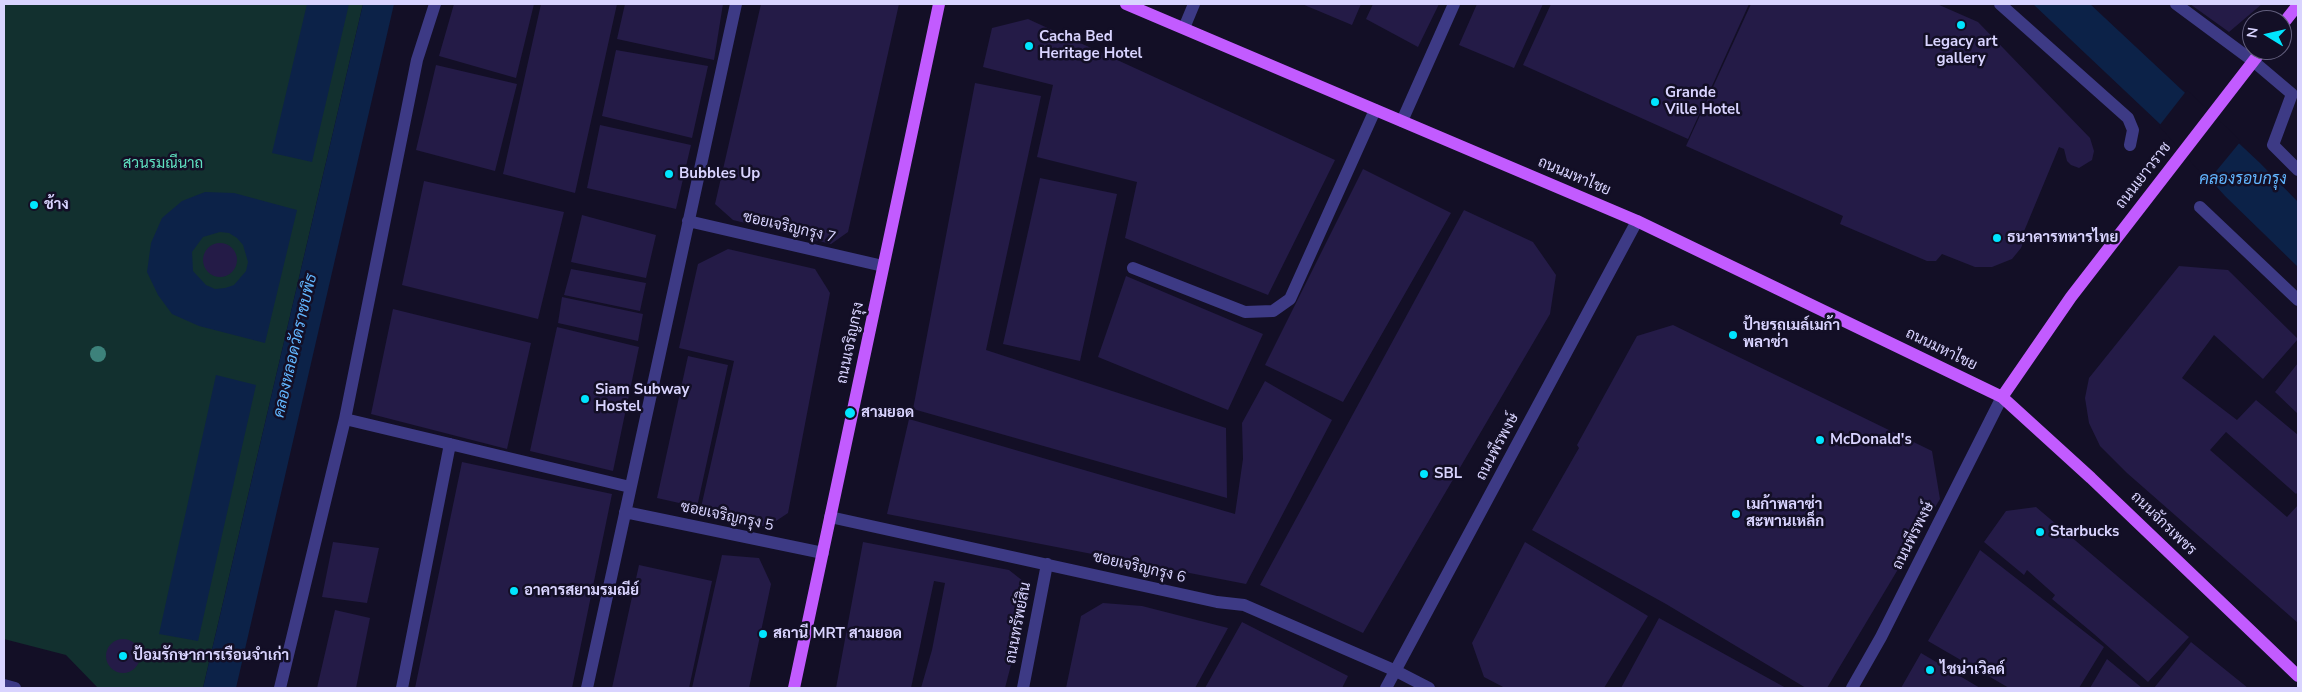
<!DOCTYPE html>
<meta charset="utf-8">
<style>
body{margin:0}
#map{position:relative;width:2302px;height:692px;overflow:hidden;background:#130f26;font-family:"Nunito Sans",sans-serif}
canvas{display:block}
.frame{position:absolute;inset:0;border:5px solid #d9d4ff;pointer-events:none}
.north{position:absolute;left:2242px;top:10px;width:50px;height:50px;box-sizing:border-box;background:#130f26;border:1px solid #625e7d;border-radius:50%;rotate:279deg;font-size:14px;font-weight:700;line-height:20px;text-align:center;color:#d9d4ff}
.north::after{content:'';display:block;margin:auto;width:18px;height:22px;background:#00e5ff;clip-path:polygon(50% 0,100% 100%,50% 72%,0 100%)}
</style>
<div id="map">
<canvas width="2302" height="692"></canvas>
<div class="frame"></div>
<div class="north">N</div>
</div>
<script>
const g = document.querySelector('canvas').getContext('2d');
g.lineJoin = 'round';
function paint(path, color) {
  g.fillStyle = color;
  g.fill(path, 'evenodd');
}
function shape(rows) {
  const path = new Path2D();
  for (const r of rows) {
    if (r.length === 3) {
      path.moveTo(r[0] + r[2], r[1]);
      path.arc(r[0], r[1], r[2], 0, 2 * Math.PI);
      continue;
    }
    path.moveTo(r[0], r[1]);
    for (let i = 2; i < r.length; i += 2) path.lineTo(r[i], r[i + 1]);
  }
  return path;
}
function stroke(path, color, width, dash) {
  g.strokeStyle = color;
  g.lineWidth = width;
  g.lineCap = dash ? 'butt' : 'round';
  g.setLineDash(dash || []);
  g.stroke(path);
}
function label(font, color, halo, rows, align = 'center') {
  g.font = font + ' "Nunito Sans",Sarabun,sans-serif';
  g.lineWidth = 5;
  g.setLineDash([]);
  g.textBaseline = 'middle';
  g.strokeStyle = halo;
  g.fillStyle = color;
  for (const [text, x, y, turn = 0] of rows) {
    g.save();
    g.translate(x, y);
    g.rotate((+turn || 0) * Math.PI / 180);
    g.textAlign = isNaN(turn) ? turn : align;
    if (halo) g.strokeText(text, 0, 0);
    g.fillText(text, 0, 0);
    g.restore();
  }
}
paint(shape([
 [4,4,363,4,203,688,98,688,66,655,4,639]
]), '#12302f');
paint(shape([
 [307,4,349,4,312,162,272,153],
 [363,4,394,4,236,688,203,688],
 [2033,4,2090,4,2260,163,2298,202,2298,267,2225,196,2160,124],
 [205,192,234,193,297,210,265,343,199,326,172,314,158,295,147,272,151,243,162,218,182,201],
 [220,232,229,233,237,238,243,245,248,262,246,271,234,285,225,288,215,289,206,285,193,271,192,252,203,237],
 [216,375,256,385,198,641,159,634]
]), '#0c2248');
paint(shape([
 [2187,90,2241,141,2208,181,2159,126]
]), '#130f26');
paint(shape([
 [454,4,534,4,516,78,439,56],
 [541,4,617,4,575,193,503,174],
 [625,4,723,4,714,60,617,39],
 [761,4,899,4,848,232,831,244,733,220,715,204],
 [1302,4,1361,4,1352,25],
 [1373,4,1439,4,1418,47,1366,19],
 [1477,4,1543,4,1514,68,1459,45],
 [1551,4,1749,4,1688,139,1523,65],
 [1751,4,1937,4,1978,22,2090,138,2094,151,2092,160,2079,168,2071,165,2067,161,2064,149,2059,147,2020,241,2023,243,2021,248,2012,259,1992,267,1975,267,1942,254,1936,261,1927,261,1840,224,1843,216,1686,146],
 [2190,4,2262,4,2229,32],
 [1028,19,1335,160,1268,295,1125,238,1137,182,1037,157,1053,85,983,67,992,28],
 [616,50,708,66,692,138,602,116],
 [436,65,517,84,495,171,416,150],
 [975,83,1041,96,986,350,1226,428,1227,498,913,409],
 [600,125,691,145,676,209,587,188],
 [1363,169,1451,213,1343,402,1265,365],
 [1040,178,1117,194,1080,361,1003,344],
 [424,181,564,212,538,319,402,285],
 [1464,210,1533,242,1556,275,1550,314,1363,633,1260,585],
 [582,215,656,235,646,278,571,262],
 [220,260,17],
 [728,249,815,269,830,293,788,513,767,527,700,512,734,361,679,348,698,264],
 [2179,266,2228,270,2298,339,2263,379,2214,335,2182,378,2237,420,2256,400,2298,435,2298,492,2296,494,2226,432,2210,450,2287,517,2298,505,2298,623,2127,473,2100,446,2089,423,2085,398,2089,378],
 [571,269,646,283,640,311,564,295],
 [1126,276,1263,334,1228,410,1098,357],
 [562,297,643,314,638,341,558,323],
 [393,309,531,343,507,449,371,414],
 [1673,325,1932,451,1940,499,1827,688,1806,688,1666,604,1532,530,1579,448,1577,445,1637,336],
 [557,327,639,347,613,471,530,451],
 [688,356,728,365,697,507,657,498],
 [2298,363,2298,414,2275,392],
 [1265,381,1332,420,1246,584,887,514,909,419,1235,514,1243,459,1242,423],
 [462,462,612,494,572,688,415,688],
 [2036,507,2189,637,2148,682,2094,634,2052,599,2055,595,2027,570,2024,575,1984,542,2006,511],
 [333,542,379,548,367,603,322,597],
 [863,542,1009,570,1028,585,1028,599,1005,688,921,688,932,650,945,583,934,581,911,688,836,688],
 [1525,542,1648,616,1604,688,1505,688,1484,677,1472,643],
 [1980,550,2104,647,2079,688,2009,688,1928,641],
 [722,555,759,558,771,584,749,688,692,688],
 [639,565,712,581,689,688,612,688],
 [1103,603,1142,606,1228,628,1195,688,1066,688,1081,616],
 [335,610,370,618,356,688,317,688],
 [1659,618,1786,688,1621,688],
 [1242,622,1348,676,1342,688,1205,688],
 [123,656,17],
 [2191,642,2248,688,2154,688],
 [1921,653,1980,688,1901,688],
 [2107,659,2142,688,2090,688]
]), '#241b47');
stroke(shape([
 [2000,4,2128,118,2133,130,2130,145],
 [2176,4,2253,61,2292,94,2273,145,2298,170],
 [1184,28,1194,4],
 [1402,121,1454,4],
 [2200,207,2298,300],
 [688,221,883,266],
 [1133,268,1245,312,1273,311,1290,299,1375,110],
 [345,419,630,487],
 [625,512,823,553],
 [830,517,1217,602,1244,605,1396,671,1429,688],
 [4,685,15,688],
 [280,688,345,419,417,60,435,4],
 [402,688,450,444],
 [587,688,736,4],
 [1023,688,1047,564],
 [1386,688,1637,221],
 [1852,688,1881,637,2002,397]
]), '#3d3a85', 12);
stroke(shape([
 [1126,4,1637,221,2002,397,2091,478,2298,676],
 [2282,25,2298,5],
 [2002,397,2071,297,2262,50],
 [794,688,939,4]
]), '#c25bff', 12);
g.fillStyle = '#3d827b';
for (const [x, y] of [
 [98,354]
]) {
  g.beginPath();
  g.arc(x, y, 8, 0, 2 * Math.PI);
  g.fill();
}
for (const [x, y, r, color] of [
 [1961,25,5,"#00e5ff"],
 [1029,46,5,"#00e5ff"],
 [1655,102,5,"#00e5ff"],
 [669,174,5,"#00e5ff"],
 [34,205,5,"#00e5ff"],
 [1997,238,5,"#00e5ff"],
 [1733,335,5,"#00e5ff"],
 [585,399,5,"#00e5ff"],
 [850,413,6,"#00e5ff"],
 [1820,440,5,"#00e5ff"],
 [1424,474,5,"#00e5ff"],
 [1736,514,5,"#00e5ff"],
 [2040,532,5,"#00e5ff"],
 [514,591,5,"#00e5ff"],
 [763,634,5,"#00e5ff"],
 [123,656,5,"#00e5ff"],
 [1930,670,5,"#00e5ff"]
]) {
  const dot = new Path2D();
  dot.arc(x, y, r, 0, 2 * Math.PI);
  g.fillStyle = color;
  g.fill(dot);
  stroke(dot, '#130f26', 2);
}
label('bold 15px', '#d9d4ff', '#130f26', [
 ["Cacha Bed",1039,37],
 ["Heritage Hotel",1039,54],
 ["Legacy art",1961,42,"center"],
 ["gallery",1961,59,"center"],
 ["Grande",1665,93],
 ["Ville Hotel",1665,110],
 ["Bubbles Up",679,174],
 ["ช้าง",44,205],
 ["ธนาคารทหารไทย",2007,238],
 ["ป้ายรถเมล์เมก้า",1743,326],
 ["พลาซ่า",1743,343],
 ["Siam Subway",595,390],
 ["Hostel",595,407],
 ["สามยอด",861,413],
 ["McDonald's",1830,440],
 ["SBL",1434,474],
 ["เมก้าพลาซ่า",1746,505],
 ["สะพานเหล็ก",1746,522],
 ["Starbucks",2050,532],
 ["อาคารสยามรมณีย์",524,591],
 ["สถานี MRT สามยอด",773,634],
 ["ป้อมรักษาการเรือนจำเก่า",133,656],
 ["ไชน่าเวิลด์",1940,670]
], 'left');
label('15px', '#5fe0c0', '#130f26', [
 ["สวนรมณีนาถ",163,164]
]);
label('15px', '#d9d4ff', '#130f26', [
 ["ถนนเยาวราช",2144,176,-52],
 ["ถนนมหาไชย",1574,177,23],
 ["ซอยเจริญกรุง 7",789,228,13],
 ["ถนนเจริญกรุง",851,343,-78],
 ["ถนนมหาไชย",1941,350,26],
 ["ถนนพีรพงษ์",1498,447,-62],
 ["ซอยเจริญกรุง 5",727,517,12],
 ["ถนนจักรเพชร",2163,524,44],
 ["ถนนพีรพงษ์",1914,536,-63],
 ["ซอยเจริญกรุง 6",1139,568,13],
 ["ถนนทรัพย์สิน",1019,623,-79]
]);
label('italic 16px', '#62b6ff', '#130f26', [
 ["คลองรอบกรุง",2243,180],
 ["คลองหลอดวัดราชบพิธ",296,346,-77]
]);
</script>
